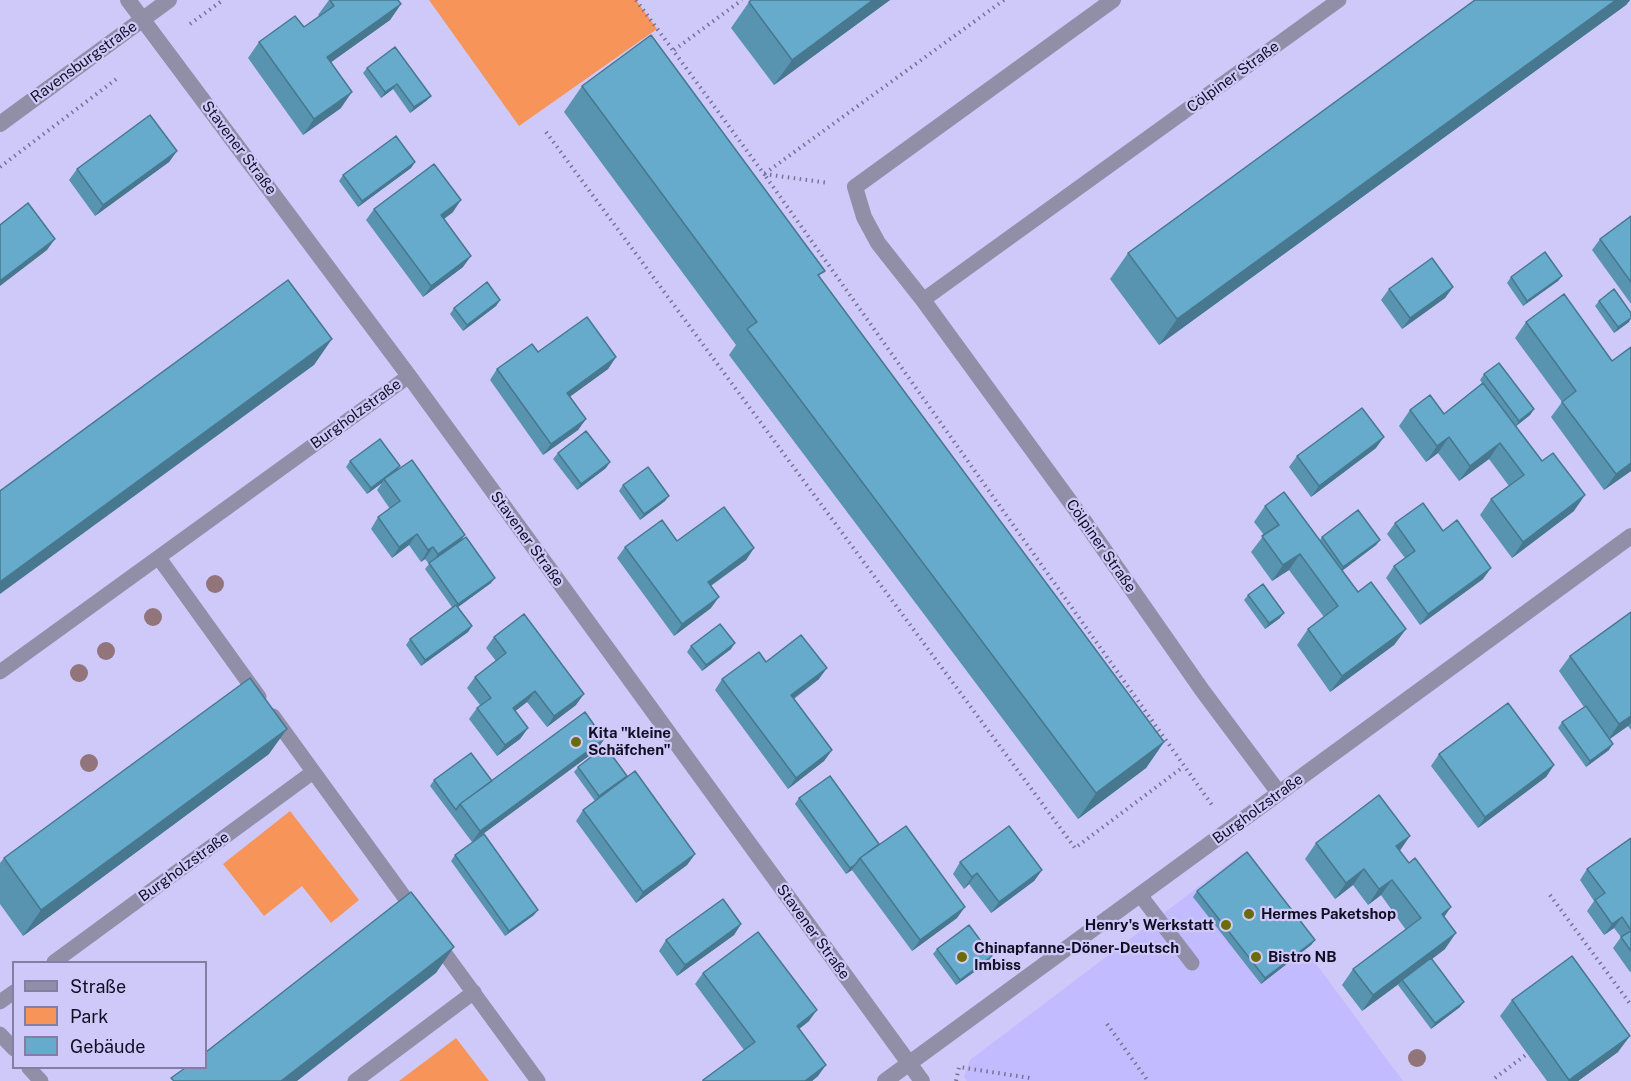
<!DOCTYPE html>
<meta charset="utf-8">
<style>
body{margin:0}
#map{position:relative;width:1631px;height:1081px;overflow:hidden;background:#cfc9fa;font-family:"Public Sans",sans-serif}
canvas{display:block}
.legend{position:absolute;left:12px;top:961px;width:195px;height:108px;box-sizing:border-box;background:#cfc9fa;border:2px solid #837ea4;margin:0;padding:8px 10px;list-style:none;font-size:18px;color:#120e23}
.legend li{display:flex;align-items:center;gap:12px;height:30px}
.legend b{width:30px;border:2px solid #837ea4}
</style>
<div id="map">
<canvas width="1631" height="1081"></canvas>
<ul class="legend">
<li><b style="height:8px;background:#918ea8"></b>Straße</li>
<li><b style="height:16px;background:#f6945a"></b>Park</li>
<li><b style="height:16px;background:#66abcc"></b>Gebäude</li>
</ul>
</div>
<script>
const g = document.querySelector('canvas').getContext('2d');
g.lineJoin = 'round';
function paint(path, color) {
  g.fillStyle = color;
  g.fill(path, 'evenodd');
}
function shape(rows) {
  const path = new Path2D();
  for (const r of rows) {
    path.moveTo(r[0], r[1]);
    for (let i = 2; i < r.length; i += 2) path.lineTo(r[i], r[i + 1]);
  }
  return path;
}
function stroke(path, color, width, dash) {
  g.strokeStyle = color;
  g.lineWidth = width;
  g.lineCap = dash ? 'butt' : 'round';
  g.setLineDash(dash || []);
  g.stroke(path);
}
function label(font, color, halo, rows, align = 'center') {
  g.font = font + ' "Public Sans",sans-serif';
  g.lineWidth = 4.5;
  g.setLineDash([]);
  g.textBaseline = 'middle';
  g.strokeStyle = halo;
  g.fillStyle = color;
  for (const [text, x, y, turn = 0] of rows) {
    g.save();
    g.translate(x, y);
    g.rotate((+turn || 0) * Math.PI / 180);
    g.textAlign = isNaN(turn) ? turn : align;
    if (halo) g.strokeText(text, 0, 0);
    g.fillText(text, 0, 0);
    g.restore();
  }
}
paint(shape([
 [1243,853,1311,945,1305,949,1403,1081,967,1081,964,1077,970,1060]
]), '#c3bbff');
paint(shape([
 [429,0,636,0,657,29,519,126],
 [290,811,359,900,331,923,302,886,264,916,223,864],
 [456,1038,489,1081,399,1081]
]), '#f6945a');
stroke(shape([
 [636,0,764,174,829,183],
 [1004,0,764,174,1212,805],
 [190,24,223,0],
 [674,50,742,0],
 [546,132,1075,848,1183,767],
 [0,167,119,77],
 [1550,895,1631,1005],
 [1107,1024,1148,1081],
 [1495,1078,1527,1054],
 [956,1081,959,1067,1030,1078]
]), '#787397', 4, [1.5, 4.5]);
stroke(shape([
 [923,300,1339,0],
 [159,558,259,697],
 [0,672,409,376],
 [273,716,416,913],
 [1140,895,1192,963],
 [435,940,538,1081],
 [54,962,313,772],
 [0,1002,14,992],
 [0,1034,14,1049],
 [29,1068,41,1081],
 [355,1081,474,992]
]), '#918ea8', 15);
stroke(shape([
 [128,0,409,376,922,1081],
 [1113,0,855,187,864,217,878,243,923,300,1082,518,1202,690,1279,793],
 [0,124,169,0],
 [885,1081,1631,536]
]), '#918ea8', 16);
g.fillStyle = '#91757b';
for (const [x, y] of [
 [215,584],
 [153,617],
 [106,651],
 [79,673],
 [89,763],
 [1417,1058]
]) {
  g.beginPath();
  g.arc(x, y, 9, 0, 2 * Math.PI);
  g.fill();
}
paint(shape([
 [329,0,398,0,401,4,390,20,331,62,341,108,303,135,248,58,259,42,304,27,319,16,318,15],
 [751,0,890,0,774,85,731,28,749,2],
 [1475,0,1630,0,1626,5,1159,345,1110,279,1128,253],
 [367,68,431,96,426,101,410,113,393,89,381,98,363,73],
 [582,86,820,278,1164,742,1146,768,1078,819,729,355,736,345,564,112],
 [177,151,169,162,95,216,69,180,77,169],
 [415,162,411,168,358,207,339,181,343,175],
 [374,209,453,212,444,219,463,267,423,297,366,220],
 [1631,216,1631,304,1592,250,1600,239],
 [1562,276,1558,281,1523,306,1507,283,1511,277],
 [1453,287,1445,298,1402,329,1381,300,1389,289],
 [1564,294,1631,471,1604,490,1551,417,1562,402,1515,338,1526,322],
 [500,300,496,306,463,331,450,314,454,308],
 [1599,301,1629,322,1614,333,1595,306],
 [538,352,616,357,608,369,570,396,586,419,578,430,543,455,490,380,497,369],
 [1484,374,1534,409,1530,415,1516,426,1574,511,1512,558,1480,515,1491,499,1509,486,1489,459,1459,481,1438,453,1426,462,1399,426,1410,410,1444,414,1482,383,1480,380],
 [1376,448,1311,497,1289,467,1297,456],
 [558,453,606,468,577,490,553,459],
 [350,461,398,470,461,541,491,583,458,607,472,626,468,632,421,666,406,645,410,639,452,607,425,569,429,564,425,559,421,562,409,545,392,558,371,529,378,517,390,509,377,490,382,483,367,494,346,467],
 [623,485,665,501,640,520,619,491],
 [1265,506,1320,540,1322,537,1380,540,1376,545,1342,571,1358,592,1406,629,1394,645,1330,692,1297,645,1308,629,1324,617,1289,570,1272,581,1251,552,1264,535,1254,522],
 [1395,523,1443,531,1483,579,1420,625,1386,578,1394,566,1405,558,1387,534],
 [677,541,754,548,746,560,711,586,711,608,674,636,617,558,625,547],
 [1248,595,1280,618,1265,629,1244,600],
 [1631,612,1631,730,1628,726,1610,739,1609,750,1586,767,1558,728,1562,722,1584,707,1559,671,1570,656],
 [494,637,576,705,547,727,527,702,515,711,528,728,520,739,497,756,469,719,477,708,480,705,467,688,475,677,496,661,486,648],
 [691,646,731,649,702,671,687,652],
 [766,662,819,679,794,699,832,750,824,761,788,789,715,690,722,679],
 [604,739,597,750,472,842,430,786,434,780,492,781],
 [269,754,23,936,0,904,0,863,4,858],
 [1439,754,1554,765,1546,777,1478,828,1431,766],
 [578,767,627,776,625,779,695,854,687,865,636,903,576,821,583,810,595,801,574,772],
 [799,798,879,844,957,918,912,951,852,870,846,874,795,804],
 [1631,838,1631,971,1630,972,1613,948,1621,937,1614,928,1604,935,1587,911,1594,901,1580,880,1587,869],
 [1316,843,1399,851,1444,917,1445,949,1432,959,1460,1007,1431,1029,1398,985,1400,983,1362,1011,1342,985,1353,969,1406,930,1381,895,1368,905,1353,885,1335,899,1305,859],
 [455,855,534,915,505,936,451,861],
 [960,862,1042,870,1034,881,991,913,969,884,964,889,953,874],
 [1197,891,1315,940,1311,945,1261,984,1193,897],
 [741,924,734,935,677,976,659,951,666,940],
 [937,949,988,962,956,985,933,954],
 [703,973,809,1021,799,1029,818,1076,812,1081,702,1081,744,1050,695,984],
 [1512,1000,1618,1052,1578,1081,1547,1081,1500,1016]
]), '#5893af');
paint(shape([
 [873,0,890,0,774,85,792,60],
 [1616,0,1630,0,1626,5,1159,345,1177,319],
 [401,4,390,20,316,73,327,57],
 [397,84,393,89,381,98,385,92],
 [352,92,341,108,303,135,314,119],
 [431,96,426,101,410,113,414,107],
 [177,151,169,162,95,216,103,205],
 [415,162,411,168,358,207,362,201],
 [461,200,453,212,433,227,441,215],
 [55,239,47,250,0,286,0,281],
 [471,256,463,267,423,297,431,286],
 [1562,276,1558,281,1523,306,1527,301],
 [1453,287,1445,298,1402,329,1410,318],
 [500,300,496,306,463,331,467,325],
 [1631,318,1629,322,1614,333,1618,327],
 [332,339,314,365,0,594,0,582],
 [616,357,608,369,560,404,567,393],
 [1534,409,1530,415,1515,427,1519,421],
 [586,419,578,430,543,455,551,444],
 [1384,437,1376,448,1311,497,1319,486],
 [1449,437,1438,453,1426,462,1437,446],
 [1500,443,1489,459,1459,481,1470,466],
 [610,462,606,468,577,490,581,484],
 [1631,463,1631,471,1604,490,1616,474],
 [400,466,396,472,384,479,382,483,367,494,371,488],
 [1585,495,1574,511,1512,558,1523,542],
 [669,496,665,501,640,520,644,514],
 [417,534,409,545,392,558,399,547],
 [465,535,457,546,430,566,438,554],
 [1380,540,1376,545,1339,573,1343,567],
 [433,547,425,559,421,562,428,550],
 [754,548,746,560,700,593,708,582],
 [1300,554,1289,570,1272,581,1283,565],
 [1491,568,1483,579,1420,625,1428,614],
 [495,578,491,583,454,610,458,604],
 [719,597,711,608,674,636,682,624],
 [1284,613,1280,618,1265,629,1269,623],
 [472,626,468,632,421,666,425,660],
 [1406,629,1394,645,1330,692,1342,676],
 [735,643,731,649,702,671,706,665],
 [827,668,819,679,783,706,791,695],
 [535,691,527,702,505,719,513,708],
 [584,694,576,705,547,727,554,716],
 [1631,716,1631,723,1628,726,1608,740,1619,724],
 [528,728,520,739,497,756,505,745],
 [287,729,269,754,23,936,41,910],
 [604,739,597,750,472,842,480,831],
 [1164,742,1146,768,1078,819,1096,793],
 [1613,744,1609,750,1586,767,1590,761],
 [832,750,824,761,788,789,796,778],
 [1554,765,1546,777,1478,828,1485,817],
 [627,776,623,781,595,801,599,796],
 [1410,836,1399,852,1396,846],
 [695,854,687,865,636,903,643,892],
 [855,865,852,870,846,874,850,868],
 [1364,869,1353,885,1335,899,1346,883],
 [1042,870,1034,881,991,913,999,902],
 [977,873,969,884,964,889,972,877],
 [1392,880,1381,895,1368,905,1379,889],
 [965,907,957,918,912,951,920,940],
 [1451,907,1440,923,1442,914],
 [538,910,534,915,505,936,509,931],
 [1622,917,1614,928,1604,935,1612,924],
 [741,924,734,935,677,976,685,965],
 [1456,933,1445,949,1403,981,1402,980,1400,983,1362,1011,1373,995],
 [1315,940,1311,945,1261,984,1265,978],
 [454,947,436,973,297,1081,281,1081],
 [992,956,988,962,956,985,960,980],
 [1464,1002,1460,1007,1431,1029,1435,1023],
 [817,1010,809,1021,789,1037,797,1026],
 [1630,1036,1618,1052,1578,1081,1568,1081],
 [826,1065,818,1076,812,1081,805,1081]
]), '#47788f');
const building = shape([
 [330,0,398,0,401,4,327,57,352,92,314,119,259,42,295,16,304,27,334,6,330,0],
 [751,0,873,0,792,60,749,2,751,0],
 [1475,0,1616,0,1177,319,1128,253,1475,0],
 [651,35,825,271,818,275,1164,742,1096,793,747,329,757,322,582,86,651,35],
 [395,47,431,96,414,107,397,84,385,92,367,68,395,47],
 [150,115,177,151,103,205,77,169,150,115],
 [396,136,415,162,362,201,343,175,396,136],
 [434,164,461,200,441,215,471,256,431,286,374,209,434,164],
 [28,203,55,239,0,281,0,225,28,203],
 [1631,216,1631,282,1600,239,1631,216],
 [1545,252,1562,276,1527,301,1511,277,1545,252],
 [1432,258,1453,287,1410,318,1389,289,1432,258],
 [288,280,332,339,0,582,0,491,288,280],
 [487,282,500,300,467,325,454,308,487,282],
 [1614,289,1631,313,1631,318,1618,327,1599,301,1614,289],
 [1564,294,1612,361,1631,347,1631,463,1616,474,1562,402,1576,391,1526,322,1564,294],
 [587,317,616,357,567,393,586,419,551,444,497,369,532,344,538,352,587,317],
 [1499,363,1534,409,1519,421,1484,374,1499,363],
 [1483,383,1542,461,1553,453,1585,495,1523,542,1491,499,1524,475,1500,443,1470,466,1449,437,1437,446,1410,410,1430,395,1444,414,1483,383],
 [1362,408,1384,437,1319,486,1297,456,1362,408],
 [586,431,610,462,581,484,558,453,586,431],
 [380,439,400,466,371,488,350,461,380,439],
 [412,460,465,535,438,554,433,547,428,550,417,534,399,547,378,517,400,501,384,479,412,460],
 [648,467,669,496,644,514,623,485,648,467],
 [1284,492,1358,592,1371,582,1406,629,1342,676,1308,629,1338,606,1300,554,1283,565,1262,536,1279,525,1265,506,1284,492],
 [1423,503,1443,531,1457,520,1491,568,1428,614,1394,566,1415,551,1395,523,1423,503],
 [724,507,754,548,708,582,719,597,682,624,625,547,662,520,677,541,724,507],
 [1358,510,1380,540,1343,567,1322,537,1358,510],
 [466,537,495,578,458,604,429,563,466,537],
 [1263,584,1284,613,1269,623,1248,595,1263,584],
 [456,605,472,626,425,660,410,639,456,605],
 [1631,612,1631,716,1619,724,1570,656,1631,612],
 [524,614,584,694,554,716,535,691,513,708,528,728,505,745,477,708,491,698,475,677,506,653,494,637,524,614],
 [720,624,735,643,706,665,691,646,720,624],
 [801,635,827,668,791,695,832,750,796,778,722,679,759,652,766,662,801,635],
 [250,678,287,729,41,910,4,858,250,678],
 [1508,703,1554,765,1485,817,1439,754,1508,703],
 [1586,706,1613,744,1590,761,1562,722,1586,706],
 [585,712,604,739,480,831,460,804,585,712],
 [605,746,627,776,599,796,578,767,605,746],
 [471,753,492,781,460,804,456,810,434,780,471,753],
 [635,771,695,854,643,892,583,810,635,771],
 [830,776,879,844,860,858,855,865,850,868,799,798,830,776],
 [1379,795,1410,836,1396,846,1409,863,1415,858,1451,907,1442,914,1456,933,1373,995,1353,969,1421,918,1392,880,1379,889,1364,869,1346,883,1316,843,1379,795],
 [906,826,965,907,920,940,860,858,906,826],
 [1009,826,1042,870,999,902,977,873,972,877,960,862,1009,826],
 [484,834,538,910,509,931,455,855,484,834],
 [1631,838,1631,930,1622,917,1612,924,1595,900,1605,893,1587,869,1631,838],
 [1247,852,1315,940,1265,978,1197,891,1247,852],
 [411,892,454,947,281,1081,174,1081,171,1078,185,1068,206,1068,206,1052,411,892],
 [723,899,741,924,685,965,666,940,723,899],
 [969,925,992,956,960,980,937,949,969,925],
 [1631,931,1631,951,1621,937,1631,931],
 [758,932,817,1010,797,1026,826,1065,805,1081,703,1081,703,1080,755,1042,703,973,758,932],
 [1572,956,1630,1036,1569,1080,1512,1000,1572,956],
 [1431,958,1464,1002,1435,1023,1402,980,1431,958]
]);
paint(building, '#66abcc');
stroke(building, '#47788f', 1.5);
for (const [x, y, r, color] of [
 [576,742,6,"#6a6b09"],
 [1249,914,6,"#6a6b09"],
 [1226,925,6,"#6a6b09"],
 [962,957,6,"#6a6b09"],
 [1256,957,6,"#6a6b09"]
]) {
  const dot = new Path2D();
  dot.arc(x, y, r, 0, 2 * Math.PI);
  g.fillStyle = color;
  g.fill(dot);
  stroke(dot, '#cfc9fa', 2);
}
label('15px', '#120e23', '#cfc9fa', [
 ["Ravensburgstraße",84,62,-36],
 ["Cölpiner Straße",1233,77,-36],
 ["Stavener Straße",239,148,53],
 ["Burgholzstraße",356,414,-36],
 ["Stavener Straße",527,539,54],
 ["Cölpiner Straße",1101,546,55],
 ["Burgholzstraße",1258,809,-36],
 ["Burgholzstraße",184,867,-36],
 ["Stavener Straße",813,932,54]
]);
label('bold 15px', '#120e23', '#cfc9fa', [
 ["Kita \"kleine",588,733],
 ["Schäfchen\"",588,750],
 ["Hermes Paketshop",1261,914],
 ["Henry's Werkstatt",1214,925,"right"],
 ["Chinapfanne-Döner-Deutsch",974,948],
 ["Imbiss",974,965],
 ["Bistro NB",1268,957]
], 'left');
</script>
